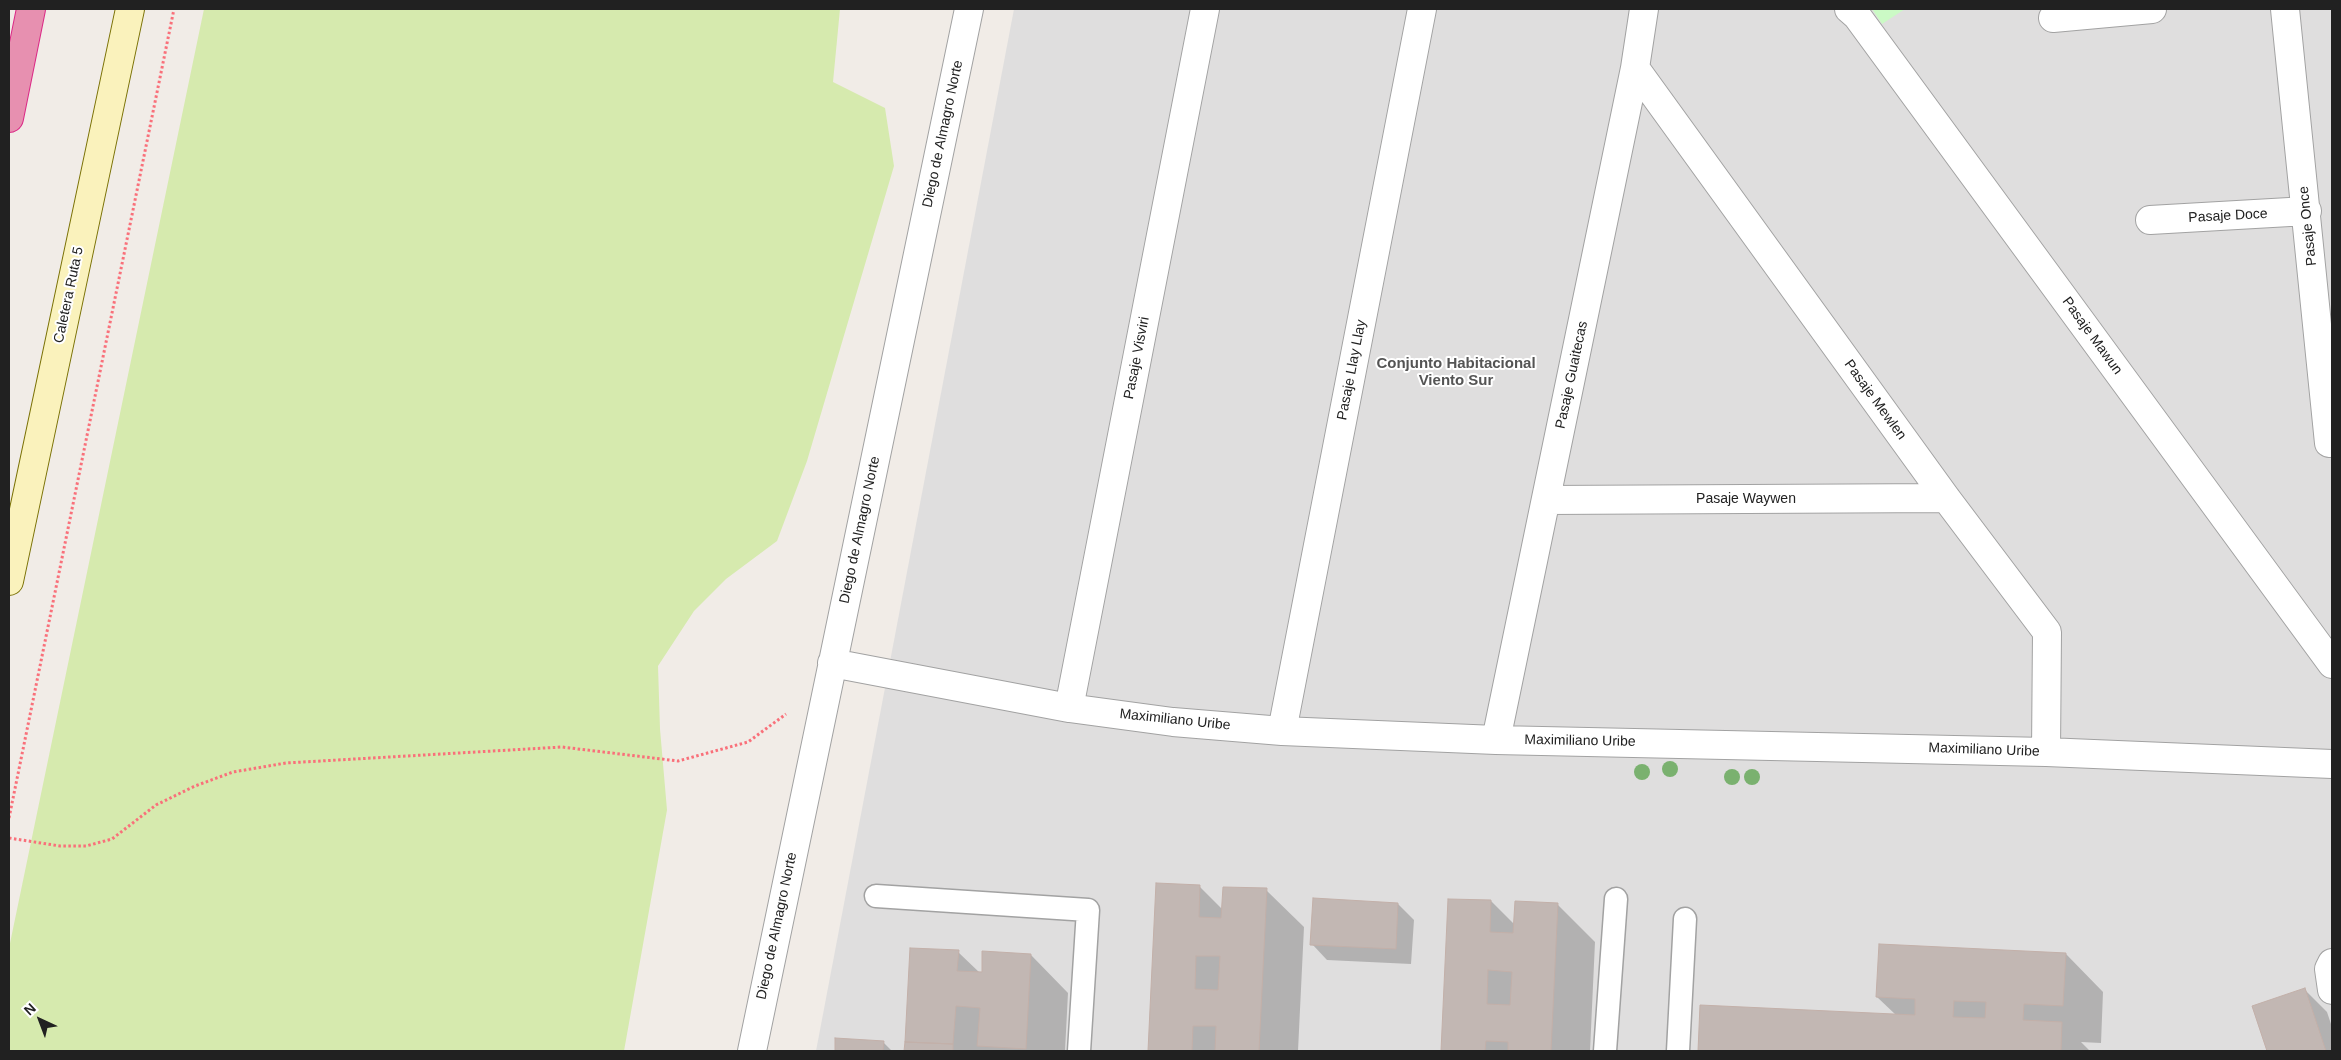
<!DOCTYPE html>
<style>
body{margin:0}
#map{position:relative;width:2341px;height:1060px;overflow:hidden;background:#f1ece7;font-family:Helvetica,sans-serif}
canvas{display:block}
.frame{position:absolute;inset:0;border:10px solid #212121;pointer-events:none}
.north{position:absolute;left:15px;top:995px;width:50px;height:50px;-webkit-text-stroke:4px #fff;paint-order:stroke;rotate:317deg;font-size:14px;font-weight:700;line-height:20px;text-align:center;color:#212121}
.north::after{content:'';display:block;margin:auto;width:18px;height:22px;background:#212121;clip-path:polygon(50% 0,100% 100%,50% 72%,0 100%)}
</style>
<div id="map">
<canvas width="2341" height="1060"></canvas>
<div class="frame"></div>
<div class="north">N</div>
</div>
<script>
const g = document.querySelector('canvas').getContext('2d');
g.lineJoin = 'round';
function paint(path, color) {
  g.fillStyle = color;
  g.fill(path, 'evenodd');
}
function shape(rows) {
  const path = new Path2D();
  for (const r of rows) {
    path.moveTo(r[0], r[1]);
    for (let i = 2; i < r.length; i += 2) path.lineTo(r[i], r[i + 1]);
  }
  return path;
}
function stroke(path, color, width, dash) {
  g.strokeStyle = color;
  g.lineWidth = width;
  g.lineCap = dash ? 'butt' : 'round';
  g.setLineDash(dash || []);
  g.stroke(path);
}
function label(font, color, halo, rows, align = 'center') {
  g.font = font + ' Helvetica,sans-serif';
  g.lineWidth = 4;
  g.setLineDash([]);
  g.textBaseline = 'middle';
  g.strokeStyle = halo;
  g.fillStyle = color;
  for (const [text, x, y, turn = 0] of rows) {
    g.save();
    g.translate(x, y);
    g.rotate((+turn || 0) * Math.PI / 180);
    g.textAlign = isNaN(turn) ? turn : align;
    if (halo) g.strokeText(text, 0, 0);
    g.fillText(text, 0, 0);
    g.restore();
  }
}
paint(shape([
 [1014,9,2332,9,2332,1051,816,1051]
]), '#dfdede');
paint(shape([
 [204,9,840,9,833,82,885,108,894,166,807,461,777,541,726,579,694,611,658,666,660,729,667,810,624,1051,9,1051,9,948]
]), '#d6eaae');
paint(shape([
 [1872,9,1905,9,1882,24]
]), '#cbfac5');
paint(shape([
 [1158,885,1199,886,1223,910,1266,890,1304,927,1298,1051,1150,1051],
 [1449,900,1491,901,1515,925,1558,905,1595,942,1590,1051,1443,1051],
 [1398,904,1414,920,1411,964,1327,960,1312,944],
 [912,949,958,952,980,973,1031,955,1068,993,1065,1051,906,1051],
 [2066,954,2103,992,2101,1043,2081,1042,2090,1051,1699,1051,1702,1006,1896,1015,1877,997],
 [2304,989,2327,1012,2332,1027,2332,1051,2269,1051,2254,1006],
 [836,1039,883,1042,892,1051,836,1051]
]), '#0003');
const building = shape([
 [1156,883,1200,885,1199,917,1221,918,1223,887,1267,888,1259,1051,1215,1051,1216,1026,1193,1026,1192,1051,1148,1051,1156,883],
 [1196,956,1220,956,1218,990,1195,989,1196,956],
 [1313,898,1398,903,1396,949,1310,945,1313,898],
 [1448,899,1491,900,1490,932,1513,933,1515,901,1558,903,1551,1051,1508,1051,1508,1042,1486,1041,1485,1051,1441,1051,1448,899],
 [1488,970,1512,972,1510,1005,1487,1004,1488,970],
 [1879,944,2066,953,2063,1006,2024,1004,2023,1020,2062,1022,2061,1051,1698,1051,1700,1005,1915,1015,1915,999,1876,997,1879,944],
 [1954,1001,1986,1002,1985,1018,1953,1017,1954,1001],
 [910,948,959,950,957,971,982,972,982,951,1031,954,1026,1049,977,1046,980,1008,956,1006,953,1044,905,1042,910,948],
 [2305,988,2326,1051,2267,1051,2252,1006,2305,988],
 [835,1038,884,1041,883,1051,835,1051,835,1038],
 [905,1042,953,1044,953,1051,904,1051,905,1042]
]);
paint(building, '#c2b7b3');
stroke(building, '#c3b0a9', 1);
const lane = shape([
 [876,896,1088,910,1079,1051],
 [1605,1051,1616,899],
 [1678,1051,1685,919]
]);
const street = shape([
 [1849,9,1857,16,2332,664],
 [2285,9,2329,443],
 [2053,18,2152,9],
 [1635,68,1946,498,2047,632,2046,752],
 [2150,220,2307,211],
 [1546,500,1946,498],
 [832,663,1069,708,1173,722,1282,731,1496,740,2046,752,2332,764],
 [1069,708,1205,9],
 [1282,731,1422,9],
 [1496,740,1635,68,1644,9],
 [2332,963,2329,969,2332,990],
 [752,1051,969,9]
]);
const secondary = shape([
 [9,581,130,9]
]);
const highway = shape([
 [9,118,31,9]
]);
stroke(lane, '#a2a2a2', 25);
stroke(street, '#a2a2a2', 30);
stroke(secondary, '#7a7105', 30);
stroke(highway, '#db2886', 30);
stroke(shape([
 [9,818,174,9],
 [9,838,60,846,86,846,112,839,156,805,195,786,233,772,286,763,562,747,678,761,748,742,786,714]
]), '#f9707a', 3, [2.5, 2.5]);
stroke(lane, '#fff', 22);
stroke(street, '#fff', 28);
stroke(secondary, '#faf2bc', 28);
stroke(highway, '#e790b0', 28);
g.fillStyle = '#7ab16f';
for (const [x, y] of [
 [1670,769],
 [1642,772],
 [1732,777],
 [1752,777]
]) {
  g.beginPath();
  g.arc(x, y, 8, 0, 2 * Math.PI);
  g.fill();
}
label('14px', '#212121', '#fff', [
 ["Diego de Almagro Norte",943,134,-78],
 ["Pasaje Doce",2228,216,-3],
 ["Pasaje Once",2308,226,-96],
 ["Caletera Ruta 5",69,295,-78],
 ["Pasaje Mawun",2092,336,54],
 ["Pasaje Visviri",1137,358,-79],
 ["Pasaje Llay Llay",1352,370,-79],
 ["Pasaje Guaitecas",1572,375,-78],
 ["Pasaje Mewlen",1875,400,54],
 ["Pasaje Waywen",1746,499],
 ["Diego de Almagro Norte",860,530,-78],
 ["Maximiliano Uribe",1175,720,6],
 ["Maximiliano Uribe",1580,741,1],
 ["Maximiliano Uribe",1984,750,2],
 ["Diego de Almagro Norte",777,926,-78]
]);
label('bold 15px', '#545454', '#fff', [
 ["Conjunto Habitacional",1456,364],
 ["Viento Sur",1456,381]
]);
</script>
